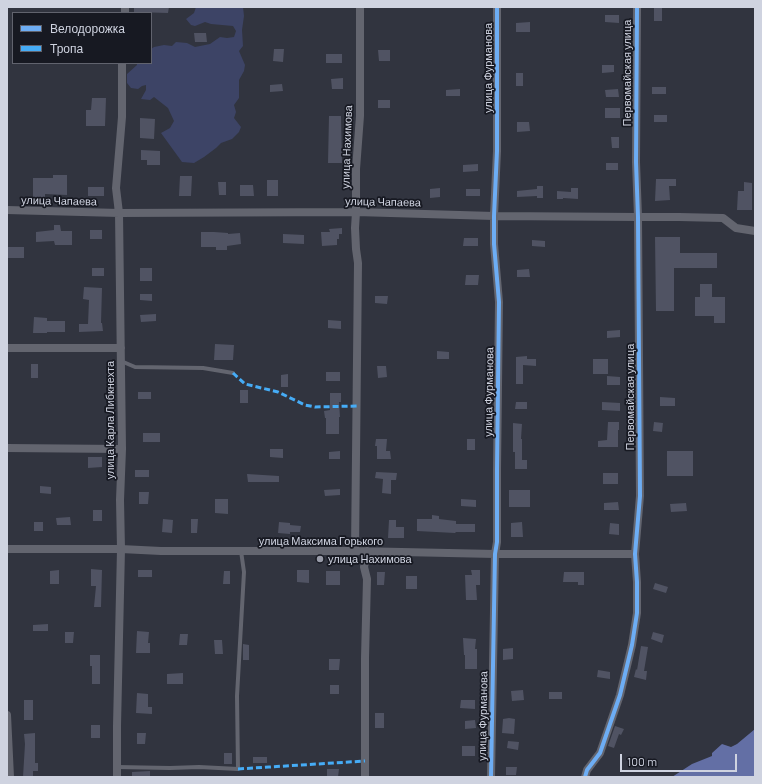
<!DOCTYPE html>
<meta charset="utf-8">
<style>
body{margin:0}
#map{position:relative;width:762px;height:784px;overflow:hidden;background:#31343f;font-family:Barlow,sans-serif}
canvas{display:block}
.frame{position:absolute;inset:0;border:8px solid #cfd3e0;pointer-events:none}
.legend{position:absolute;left:12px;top:12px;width:140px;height:52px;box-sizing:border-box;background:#171922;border:1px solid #61636e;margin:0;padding:5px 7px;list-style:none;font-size:12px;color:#cfd3e0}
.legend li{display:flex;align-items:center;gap:8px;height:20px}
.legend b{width:20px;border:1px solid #61636e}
.scale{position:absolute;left:620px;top:754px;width:117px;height:18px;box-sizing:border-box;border:2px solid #cfd3e0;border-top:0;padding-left:5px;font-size:12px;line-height:14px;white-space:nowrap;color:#cfd3e0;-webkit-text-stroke:3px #171922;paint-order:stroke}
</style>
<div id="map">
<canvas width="762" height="784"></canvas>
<div class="frame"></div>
<ul class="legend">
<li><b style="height:5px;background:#6dadf4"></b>Велодорожка</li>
<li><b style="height:5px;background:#46acf6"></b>Тропа</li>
</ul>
<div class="scale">100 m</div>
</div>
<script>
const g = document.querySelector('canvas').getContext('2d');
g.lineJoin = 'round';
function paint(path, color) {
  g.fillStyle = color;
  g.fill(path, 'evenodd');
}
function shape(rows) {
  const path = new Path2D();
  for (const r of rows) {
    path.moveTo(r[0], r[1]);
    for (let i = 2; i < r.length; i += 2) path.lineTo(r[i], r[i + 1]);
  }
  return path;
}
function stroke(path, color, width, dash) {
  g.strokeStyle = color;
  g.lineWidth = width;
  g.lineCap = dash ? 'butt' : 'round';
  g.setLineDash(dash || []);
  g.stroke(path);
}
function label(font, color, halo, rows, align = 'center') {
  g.font = font + ' Barlow,sans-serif';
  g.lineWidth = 3.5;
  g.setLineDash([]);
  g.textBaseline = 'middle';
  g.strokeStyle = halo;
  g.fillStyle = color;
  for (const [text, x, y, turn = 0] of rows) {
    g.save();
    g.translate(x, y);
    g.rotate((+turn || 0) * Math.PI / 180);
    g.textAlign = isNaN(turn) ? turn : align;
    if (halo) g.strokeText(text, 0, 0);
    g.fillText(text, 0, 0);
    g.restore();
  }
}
paint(shape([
 [196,7,243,7,244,16,242,30,243,46,239,51,245,65,244,71,239,80,239,98,234,105,236,112,234,118,241,127,239,132,232,139,221,143,216,148,204,157,194,163,182,162,161,133,170,128,174,121,168,108,154,97,150,100,141,99,146,90,146,85,142,86,138,89,131,88,127,83,127,74,137,65,137,63,151,63,151,49,154,47,164,45,172,46,176,42,187,43,195,47,210,44,220,37,227,38,234,37,236,31,233,26,211,24,205,22,195,26,191,25,186,19,194,13]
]), '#3d4466');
paint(shape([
 [755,729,755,777,672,777,692,764,712,756,712,753,722,744,731,747,737,744]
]), '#636fa5');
paint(shape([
 [134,7,169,7,168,13,134,12],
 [654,7,662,7,662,21,654,21],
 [605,15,619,15,619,23,605,22],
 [530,22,530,32,516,32,516,23],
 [194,33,206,33,207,42,195,42],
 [274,49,284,49,283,62,273,61],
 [378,50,390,50,390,61,379,61],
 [326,54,342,54,342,63,326,63],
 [602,65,614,65,614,72,602,73],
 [516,73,523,73,523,86,516,86],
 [343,78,343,89,332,89,331,79],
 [282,84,283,91,270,92,270,85],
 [652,87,666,87,666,94,652,94],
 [460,89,460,96,446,96,446,90],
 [618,89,619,97,606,97,605,90],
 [92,98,106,98,105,126,86,126,86,110,91,110],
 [378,100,390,100,390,108,378,108],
 [605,108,620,108,620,118,605,118],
 [654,115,667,115,667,122,654,122],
 [329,116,341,116,342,163,328,163],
 [140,118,155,119,154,139,140,138],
 [517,122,529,122,530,131,517,132],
 [611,137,619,137,619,148,612,148],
 [141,150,160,151,160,165,147,165,147,160,141,160],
 [606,163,618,163,618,170,606,170],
 [478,164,478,171,463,172,463,165],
 [53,175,67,175,67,195,45,194,45,198,33,198,33,178,53,178],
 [180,176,192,176,191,196,179,196],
 [656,179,676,179,676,186,669,186,670,200,655,201],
 [267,180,278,180,278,196,267,196],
 [218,182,226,182,226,195,219,195],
 [744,182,752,183,752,210,737,210,738,191,744,191],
 [240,185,253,185,254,196,240,196],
 [537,186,543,186,543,198,537,198,537,196,517,197,517,191,537,189],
 [88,187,104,187,104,196,88,196],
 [440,188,440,197,430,198,430,189],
 [571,188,578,188,578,199,563,198,563,199,557,199,557,191,571,192],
 [466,189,480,189,480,196,466,196],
 [54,225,60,225,61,231,72,231,72,245,55,245,54,241,36,242,36,232,54,230],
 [342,228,342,234,339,234,339,239,337,239,337,245,322,246,321,232,330,232,329,229],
 [90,230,102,230,102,239,90,239],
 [201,232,214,232,228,233,228,234,240,233,241,244,227,246,227,250,216,250,216,247,201,247],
 [283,234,304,235,304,244,283,243],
 [655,237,680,237,680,253,717,253,717,268,674,268,674,311,656,311],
 [464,238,478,238,478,246,463,246],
 [532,240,545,241,545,247,532,246],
 [7,247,24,247,24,258,7,258],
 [92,268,104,268,104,276,92,276],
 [140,268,152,268,152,281,140,281],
 [529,269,530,277,517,277,517,270],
 [466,275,479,275,478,285,465,285],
 [700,284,712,284,712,297,725,297,725,323,714,323,714,316,695,316,695,297,700,297],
 [84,287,102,288,101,323,102,323,103,331,79,332,79,324,88,324,89,300,83,299],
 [140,294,152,294,152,301,140,300],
 [375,296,388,296,387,304,375,303],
 [156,314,156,321,141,322,140,315],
 [34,317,47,318,47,321,65,321,65,332,47,332,47,333,33,333],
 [328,320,341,321,341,329,328,328],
 [620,330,620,337,607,338,607,331],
 [215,344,234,345,233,360,214,360],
 [437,351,449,352,449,359,437,359],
 [527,356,527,359,536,359,536,366,523,365,523,384,516,384,516,357],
 [593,359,608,359,608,374,593,374],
 [31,364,38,364,38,378,31,378],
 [377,366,386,366,387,377,378,378],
 [326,372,340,372,340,381,326,381],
 [288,374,288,387,281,387,281,375],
 [607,376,620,377,620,385,607,385],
 [240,390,248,390,248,403,240,403],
 [138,392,151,392,151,399,138,399],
 [330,393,341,393,341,402,339,402,340,417,339,417,339,434,326,434,326,418,325,418,324,411,330,410],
 [660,397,675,398,675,406,660,406],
 [516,402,527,402,527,409,515,409],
 [602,402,620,403,620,411,602,410],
 [608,422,619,422,619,430,618,430,618,447,598,447,598,441,607,440],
 [654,422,663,423,662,432,653,431],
 [513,423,522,424,521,439,522,439,522,460,527,460,527,469,515,469,515,452,513,452],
 [143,433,160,433,160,442,143,442],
 [376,439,387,439,386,451,390,451,391,459,377,459,377,446,375,446],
 [467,439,475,439,475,450,467,450],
 [270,449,283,449,283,458,270,457],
 [340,451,340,459,329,459,329,452],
 [667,451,693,451,693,476,667,476],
 [88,457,102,457,102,467,88,468],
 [135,470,149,470,149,477,135,477],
 [376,472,397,473,396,480,391,480,391,494,382,493,383,479,375,478],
 [603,473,618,473,618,484,603,484],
 [247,474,279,476,279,482,248,482],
 [40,486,51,487,51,494,40,493],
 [340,489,340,495,325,496,324,490],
 [509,490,530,490,530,507,509,507],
 [139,492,149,492,148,504,139,504],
 [215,499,228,499,228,514,215,513],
 [461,499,476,500,476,507,461,506],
 [618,502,619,510,604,510,604,503],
 [686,503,687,511,671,512,670,504],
 [93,510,102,510,102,521,93,521],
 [432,515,439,516,439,519,456,521,456,524,475,524,475,532,456,532,455,533,417,531,417,519,432,519],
 [70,517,71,525,57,525,56,518],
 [163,519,173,520,172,533,162,532],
 [191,519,198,519,197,533,191,533],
 [389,520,396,520,396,527,404,527,404,538,388,538],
 [34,522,43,522,43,531,34,531],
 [279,522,290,523,290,525,301,526,300,532,290,532,290,534,278,533],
 [522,522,523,537,511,537,511,523],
 [610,523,619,524,619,535,609,534],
 [91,569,102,570,101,607,94,607,96,586,91,586],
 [59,570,59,584,50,584,50,571],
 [138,570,152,570,152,577,138,577],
 [297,570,309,570,309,583,297,582],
 [471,570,480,570,480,585,476,585,477,600,466,600,465,575,472,575],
 [224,571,230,571,230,584,223,584],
 [326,571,340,571,340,585,326,585],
 [377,572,385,572,384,585,377,585],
 [564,572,584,572,584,585,578,585,578,582,563,582],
 [406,576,417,576,417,589,406,589],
 [655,583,668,587,666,593,653,589],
 [48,624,48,631,33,631,33,625],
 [137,631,149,632,148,643,150,643,150,653,136,653],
 [65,632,74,632,73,643,65,643],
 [653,632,664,635,662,643,651,639],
 [180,634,188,634,187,645,179,645],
 [463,638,476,639,475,649,477,649,477,669,465,669,465,655,464,655],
 [214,640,222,640,223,654,215,654],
 [243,644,249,645,249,660,243,660],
 [641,646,648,647,644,671,647,671,646,680,634,677,636,669,637,670],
 [513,648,513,659,503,660,503,649],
 [90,655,100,655,100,684,92,684,92,666,90,666],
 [329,659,340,659,339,670,329,670],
 [598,670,610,672,610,679,597,677],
 [183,673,183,684,167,684,167,674],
 [330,685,339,685,339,694,330,694],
 [523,690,524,700,512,701,511,691],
 [549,692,562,692,562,699,549,699],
 [137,693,148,694,148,707,152,707,152,714,136,713],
 [24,700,33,700,33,720,24,720],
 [461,700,475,700,475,709,460,708],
 [375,713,384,713,384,728,375,728],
 [509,718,515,719,514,734,502,733,503,719],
 [475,720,476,728,465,729,465,721],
 [91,725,100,725,100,738,91,738],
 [615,726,624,729,621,735,619,734,614,748,608,746],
 [35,733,35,763,38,763,38,771,33,771,33,777,23,777,25,744,24,734],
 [137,733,146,733,145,744,137,744],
 [508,741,519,742,518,750,507,748],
 [462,746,475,746,475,756,462,756],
 [224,753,232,753,232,764,224,764],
 [253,757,267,757,267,763,253,763],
 [506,767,517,767,516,775,506,775],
 [327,769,339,769,338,777,327,777],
 [150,771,150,777,132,777,132,772]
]), '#505363');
stroke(shape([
 [121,361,135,367,203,368,233,373],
 [117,767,170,768,199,767,238,769,237,696,244,572,241,551]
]), '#63656f', 4);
stroke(shape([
 [125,7,125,13],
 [7,210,119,213,356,212,494,216,638,217,679,217,723,218,736,228,755,231],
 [7,348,121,348],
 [7,448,122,449],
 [7,549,121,549,161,551,355,551,495,554,635,554],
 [355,551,358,263,356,249,355,228,356,212,356,169,360,116,360,7],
 [7,715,10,777],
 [117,777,117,726,121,549,120,500,122,449,119,213,116,188,122,117,122,63],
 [365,777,365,658,367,579,364,567,367,551],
 [491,777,495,554,497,542,497,469,499,302,494,244,494,216,497,151,497,7],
 [585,777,587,770,600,753,620,695,632,645,637,613,637,582,635,554,640,496,638,217,636,162,637,7]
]), '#63656f', 8);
stroke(shape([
 [233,373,245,384,278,392,305,405,315,407,357,406],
 [238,769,269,767,365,761]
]), '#46acf6', 3, [6, 3]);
stroke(shape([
 [491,777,495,554,497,542,497,469,499,302,494,244,494,216,497,151,497,7],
 [585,777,587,770,600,753,620,695,632,645,637,613,637,582,635,554,640,496,638,217,636,162,637,7]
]), '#6dadf4', 4);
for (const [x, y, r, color] of [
 [320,559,4,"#989ba8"]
]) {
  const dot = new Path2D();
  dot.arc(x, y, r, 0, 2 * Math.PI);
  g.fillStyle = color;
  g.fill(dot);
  stroke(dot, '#171922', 1.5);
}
label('11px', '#cfd3e0', '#171922', [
 ["улица Фурманова",488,68,-90],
 ["Первомайская улица",627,73,-90],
 ["улица Нахимова",347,147,-88],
 ["улица Чапаева",59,201,1],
 ["улица Чапаева",383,202,1],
 ["улица Фурманова",489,392,-89],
 ["Первомайская улица",630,397,-90],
 ["улица Карла Либкнехта",110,420,-90],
 ["улица Максима Горького",321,541],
 ["улица Фурманова",483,716,-89]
]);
label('11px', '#cfd3e0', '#171922', [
 ["улица Нахимова",328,559]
], 'left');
</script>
